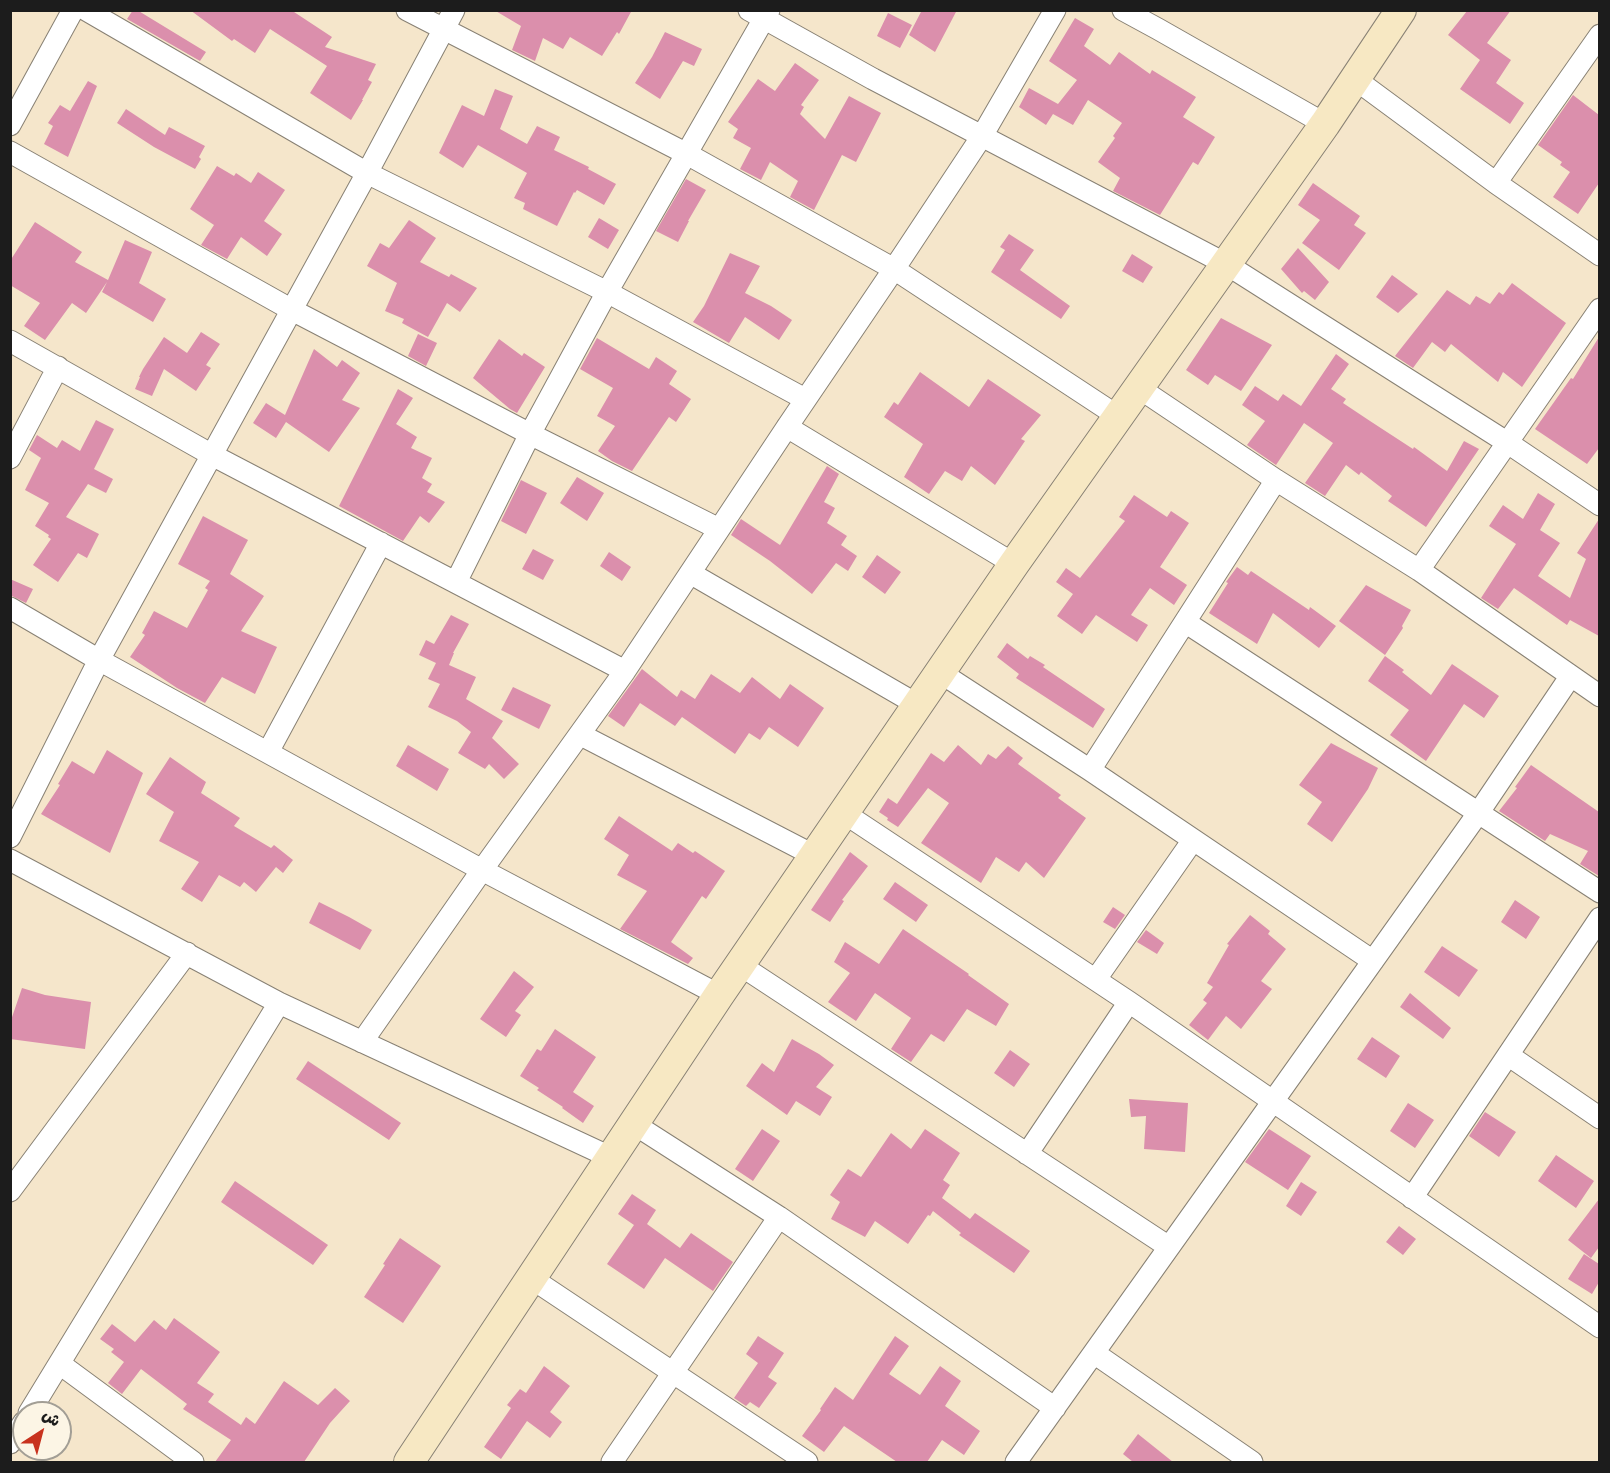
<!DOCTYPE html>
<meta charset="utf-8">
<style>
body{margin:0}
#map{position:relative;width:1610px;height:1473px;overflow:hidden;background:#f5e6cb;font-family:"Comic Neue","Playpen Sans Arabic",sans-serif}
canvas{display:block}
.frame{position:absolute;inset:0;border:12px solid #1c1c1c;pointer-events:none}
.north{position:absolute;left:12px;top:1401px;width:60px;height:60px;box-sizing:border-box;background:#fcf5e5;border:2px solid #a29e95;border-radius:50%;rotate:36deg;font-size:16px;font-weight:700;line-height:24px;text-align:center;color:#1c1c1c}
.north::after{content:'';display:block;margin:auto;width:21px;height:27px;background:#c8321e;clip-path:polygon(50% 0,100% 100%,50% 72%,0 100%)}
</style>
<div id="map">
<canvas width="1610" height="1473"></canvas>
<div class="frame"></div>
<div class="north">ش</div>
</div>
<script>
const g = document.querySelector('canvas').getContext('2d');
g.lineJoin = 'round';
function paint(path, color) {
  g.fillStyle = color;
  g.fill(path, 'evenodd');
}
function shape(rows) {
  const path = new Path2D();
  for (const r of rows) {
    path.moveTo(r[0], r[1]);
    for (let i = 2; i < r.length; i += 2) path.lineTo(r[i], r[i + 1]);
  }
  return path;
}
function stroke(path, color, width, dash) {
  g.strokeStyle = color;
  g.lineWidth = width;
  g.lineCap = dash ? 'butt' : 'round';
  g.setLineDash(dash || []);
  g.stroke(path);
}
paint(shape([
 [133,10,137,10,206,52,200,61,127,19],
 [190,10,291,10,332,37,325,47,376,64,368,80,372,82,362,100,363,100,351,120,310,93,327,66,270,29,255,53,234,39,232,41],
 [494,10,632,10,619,34,617,32,602,56,570,37,563,49,543,38,535,61,512,50,521,26],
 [922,10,957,10,935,52,909,35],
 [1511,10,1487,43,1511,60,1496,83,1524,103,1510,124,1460,89,1480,60,1448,35,1467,11],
 [888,13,912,25,900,48,877,36],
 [1075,18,1094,29,1084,46,1110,65,1119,52,1150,74,1152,70,1196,97,1183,117,1215,137,1198,165,1193,162,1160,215,1113,191,1120,178,1098,162,1115,138,1113,136,1122,123,1088,100,1073,125,1053,114,1046,125,1019,107,1029,88,1058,104,1077,80,1049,61],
 [665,32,702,49,694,66,683,61,660,99,635,83,652,57],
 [795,63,819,80,801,105,804,107,800,114,825,139,849,96,881,113,856,162,842,155,814,210,790,197,798,181,770,162,761,180,740,169,751,148,733,138,738,129,728,122,758,79,775,91],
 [88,81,97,86,68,157,44,144,53,126,48,123,60,105,70,111],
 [495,89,513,96,500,129,527,144,537,126,560,137,554,150,589,167,588,169,616,184,604,205,577,190,575,193,574,192,557,226,523,209,525,203,514,198,527,173,478,145,463,168,439,153,462,105,484,116],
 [1573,95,1599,115,1599,183,1578,214,1553,197,1570,172,1560,165,1562,162,1538,145],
 [126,109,165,135,169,127,205,146,199,157,201,159,195,169,154,147,117,123],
 [217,166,234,176,236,173,251,183,258,172,285,190,264,221,282,234,267,256,241,237,227,259,201,245,214,225,190,209],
 [686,179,706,190,688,221,689,221,678,242,656,231],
 [1313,183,1360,216,1354,225,1366,233,1339,270,1302,243,1320,220,1298,205],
 [599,218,619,230,608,249,588,237],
 [409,220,436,238,420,262,449,277,451,274,477,288,460,312,447,303,428,337,402,323,404,319,385,311,397,283,367,266,380,243,389,248],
 [35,222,82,252,75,262,108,280,125,240,152,252,139,283,166,299,153,322,102,292,107,282,86,313,72,303,45,340,24,326,40,303,10,285,10,261],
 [1009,234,1034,250,1020,270,1070,306,1061,319,991,272,1005,250,1000,247],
 [1298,248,1329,282,1315,300,1304,291,1302,293,1281,269],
 [730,253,760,266,745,293,771,306,792,320,779,340,745,317,729,343,693,322,704,306],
 [1132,254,1153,267,1143,283,1122,271],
 [1392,275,1418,294,1398,313,1376,297],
 [1512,283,1566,323,1522,387,1503,372,1498,382,1451,344,1445,352,1432,342,1413,368,1395,356,1447,290,1470,305,1476,296,1490,304,1499,292,1503,295],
 [1221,318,1272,345,1241,391,1215,375,1208,385,1186,370],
 [201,332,220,344,206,365,211,368,196,391,164,369,152,396,135,389,140,377,139,377,143,369,164,337,187,353],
 [418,334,437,343,426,366,408,356],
 [1599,337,1599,448,1587,464,1535,429,1571,378,1573,379],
 [597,338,649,369,656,357,677,371,669,384,691,399,676,422,669,417,632,471,612,461,598,451,615,426,597,416,613,388,580,369],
 [499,339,522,356,524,353,545,367,517,413,510,409,473,378],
 [314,349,337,367,342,360,360,373,342,400,360,408,329,452,286,422,276,438,253,423,266,403,285,415],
 [1336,354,1349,364,1331,389,1346,399,1343,403,1370,421,1413,449,1414,447,1447,471,1464,441,1479,449,1426,527,1388,501,1392,496,1361,472,1359,475,1346,465,1325,496,1305,483,1333,443,1304,423,1276,465,1247,445,1265,421,1242,405,1255,386,1278,401,1283,394,1301,406],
 [920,372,969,407,988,379,1041,415,1021,439,1025,441,995,485,971,466,962,481,945,471,929,494,904,477,923,444,884,417,894,402,898,405],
 [398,389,413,398,396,424,417,437,411,448,432,458,422,478,432,484,427,492,445,502,429,523,420,516,403,541,339,506],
 [96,420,114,429,94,469,113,479,106,493,88,484,66,517,99,534,87,558,78,553,58,582,33,565,51,539,48,537,49,535,35,526,49,503,25,490,41,458,29,450,37,435,57,448,62,440,80,451],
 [827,466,839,474,824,502,835,508,827,523,847,536,841,545,857,556,848,571,836,563,812,594,770,561,731,535,741,519,780,545],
 [577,477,604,493,587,521,560,503],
 [521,480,547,493,526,534,501,521],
 [1538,493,1555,504,1540,530,1560,543,1538,576,1570,598,1586,559,1577,553,1599,519,1599,636,1570,620,1567,625,1514,588,1498,609,1481,598,1516,544,1489,526,1503,505,1523,519],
 [1134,495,1167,517,1171,511,1189,523,1160,567,1187,585,1174,605,1150,588,1131,615,1148,625,1137,642,1096,615,1082,634,1057,616,1073,594,1056,582,1066,568,1080,578,1125,521,1119,517],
 [203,516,248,540,230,574,264,596,241,631,277,647,255,694,222,677,205,703,177,688,130,657,145,635,142,633,154,611,187,628,208,590,205,588,210,581,178,564],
 [533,549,554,560,543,580,522,569],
 [609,552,631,567,622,581,600,566],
 [877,555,901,572,885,594,862,577],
 [1237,567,1248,575,1251,571,1309,610,1310,607,1336,626,1319,648,1273,613,1257,644,1209,613,1228,583,1226,582],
 [10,579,33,589,26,603,10,595],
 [1366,585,1411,610,1402,626,1403,628,1385,655,1339,621],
 [451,615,469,624,453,653,454,653,449,665,476,677,466,699,503,721,492,738,519,764,504,779,489,764,485,769,458,753,471,732,457,721,428,707,440,684,428,679,436,663,419,655,426,640,434,644],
 [1007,643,1028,659,1030,656,1045,665,1043,667,1105,709,1093,728,1016,678,1019,674,997,657],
 [1385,656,1404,670,1402,672,1431,695,1452,664,1499,696,1484,718,1464,704,1426,761,1390,735,1409,710,1368,681],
 [642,669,677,697,681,690,695,699,711,674,740,693,752,677,780,699,790,684,824,708,798,747,769,727,760,740,749,733,735,754,682,717,675,726,640,703,624,727,608,716],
 [513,687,551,705,539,729,501,710],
 [1331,743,1378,768,1368,789,1332,842,1307,824,1322,802,1299,785],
 [408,745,449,769,437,791,396,766],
 [958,745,981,765,988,754,996,759,1008,746,1023,758,1018,764,1061,795,1058,798,1086,818,1044,878,1026,862,1019,872,996,857,981,883,921,843,949,803,928,788,898,827,887,820,888,818,879,812,888,798,897,804,931,753,944,762],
 [107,750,143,773,110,853,41,814,60,785,58,784,72,761,94,774],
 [170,757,206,782,201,793,240,818,234,826,271,848,274,845,293,860,283,873,276,867,256,892,244,882,240,887,219,875,202,902,181,889,199,862,159,841,174,812,146,794],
 [1531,765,1599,812,1599,876,1580,864,1588,851,1550,834,1545,841,1499,811,1517,788,1515,787],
 [619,816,672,851,678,843,693,853,695,851,725,871,706,899,702,896,671,942,693,958,688,964,620,929,647,891,617,875,629,855,604,839],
 [850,852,868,866,842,900,844,901,830,922,811,910],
 [895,882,928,905,916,922,883,899],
 [1515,900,1540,917,1526,939,1501,922],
 [319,902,349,917,372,930,360,950,309,923],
 [1113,907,1125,915,1115,929,1103,922],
 [1250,915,1270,931,1268,934,1286,949,1261,981,1272,989,1241,1029,1226,1016,1208,1040,1189,1025,1207,1003,1203,1000,1213,987,1207,983,1229,945,1227,944],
 [903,929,969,974,968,975,1009,1004,996,1026,967,1009,944,1042,931,1034,911,1062,891,1049,911,1018,895,1007,875,993,856,1021,828,1002,850,973,834,962,845,942,879,964],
 [1146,930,1164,943,1157,954,1137,942],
 [1442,946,1478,970,1459,997,1424,972],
 [514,971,534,987,515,1011,521,1015,506,1037,480,1019],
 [22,988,45,995,91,1002,85,1049,10,1039,10,1023],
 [1410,993,1451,1028,1443,1039,1400,1007],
 [555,1029,596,1057,573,1092,594,1106,583,1123,562,1108,563,1107,537,1090,539,1088,520,1076,537,1049,541,1051],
 [1372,1037,1400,1056,1386,1078,1357,1059],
 [792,1039,819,1054,834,1065,816,1087,832,1097,820,1116,796,1101,787,1115,746,1086,762,1063,774,1072],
 [1010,1050,1030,1064,1014,1087,994,1073],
 [308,1061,401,1123,389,1140,296,1079],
 [1129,1099,1188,1103,1185,1152,1144,1149,1146,1116,1131,1117],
 [1408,1103,1434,1120,1415,1148,1390,1131],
 [1485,1112,1516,1132,1499,1157,1469,1136],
 [762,1129,780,1141,753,1181,735,1169],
 [925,1129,960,1153,943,1180,950,1185,942,1198,970,1219,975,1213,1030,1251,1014,1273,959,1235,961,1233,933,1211,930,1216,928,1215,908,1244,875,1221,865,1237,831,1219,840,1202,830,1195,848,1169,861,1177,891,1133,911,1149],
 [1269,1129,1311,1156,1288,1190,1245,1162],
 [1556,1155,1594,1181,1576,1208,1538,1181],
 [235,1181,328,1245,313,1265,221,1202],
 [1301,1182,1317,1192,1301,1216,1286,1206],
 [632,1194,656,1210,647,1224,680,1248,691,1233,733,1262,713,1291,665,1258,644,1289,607,1264,634,1225,618,1214],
 [1599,1199,1599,1247,1591,1258,1568,1240],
 [1399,1226,1416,1239,1403,1255,1386,1242],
 [400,1238,441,1266,403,1323,364,1297,385,1265,383,1264],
 [1584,1254,1599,1264,1599,1282,1592,1294,1568,1279],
 [174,1318,220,1352,197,1383,214,1394,208,1402,241,1425,246,1417,255,1424,284,1381,318,1405,335,1388,350,1401,330,1423,304,1462,215,1462,231,1440,183,1409,187,1404,141,1369,122,1394,108,1383,124,1362,111,1352,114,1349,100,1339,112,1324,135,1342,154,1320,166,1330],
 [758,1336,784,1353,768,1377,777,1383,759,1408,750,1402,746,1406,734,1398,758,1363,746,1354],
 [895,1336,909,1346,889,1374,920,1395,940,1366,961,1381,945,1406,980,1431,964,1455,942,1440,927,1462,897,1462,844,1426,824,1452,802,1436,821,1410,820,1409,835,1387,853,1400],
 [544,1366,570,1386,550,1412,562,1422,550,1438,527,1421,501,1459,484,1447,511,1408,507,1405,520,1389,526,1393],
 [1138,1434,1173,1462,1133,1462,1123,1454]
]), '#db8fac');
const street = shape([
 [86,10,367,173,607,292,805,399],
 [407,10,687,154,894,269,1119,417],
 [749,10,873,79,1226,264,1508,443,1600,505],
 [1123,10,1158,29,1325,124],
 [1355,79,1496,183,1600,255],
 [10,125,73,10],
 [10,152,292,310,530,434,719,529],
 [1496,183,1600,35],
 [10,341,212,455,625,671],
 [1139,388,1276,480,1419,570,1600,696],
 [787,427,1014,564],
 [10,458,58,367],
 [1419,570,1600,309],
 [690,573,918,705],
 [456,582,530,434,607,292,769,10],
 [10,608,99,660,482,870,719,995],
 [1185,622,1600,892],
 [941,673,1090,770,1373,961],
 [581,735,815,856],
 [268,752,381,543],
 [1090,770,1276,480],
 [844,813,1129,1002,1600,1327],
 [10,837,99,660,367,173,454,10],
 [10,860,279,1003,612,1158],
 [740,965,1169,1247],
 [1096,979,1193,840],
 [362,1042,482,870,625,671,787,427,894,269,982,136,1055,10],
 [1508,1055,1600,1118],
 [634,1124,779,1217,1055,1408],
 [1027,1154,1129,1002],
 [10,1191,187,953],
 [1412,1198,1600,918],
 [531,1278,807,1462],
 [1094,1353,1252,1462],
 [60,1364,193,1462],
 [29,1413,279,1003],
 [10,1443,24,1422],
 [612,1462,779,1217],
 [1016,1462,1479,812,1570,677]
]);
const secondary = shape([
 [409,1462,719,995,1014,564,1325,124,1401,10]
]);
stroke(street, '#888174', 23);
stroke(secondary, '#888174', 32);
stroke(street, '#fff', 21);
stroke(secondary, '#f7e8c3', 30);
</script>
